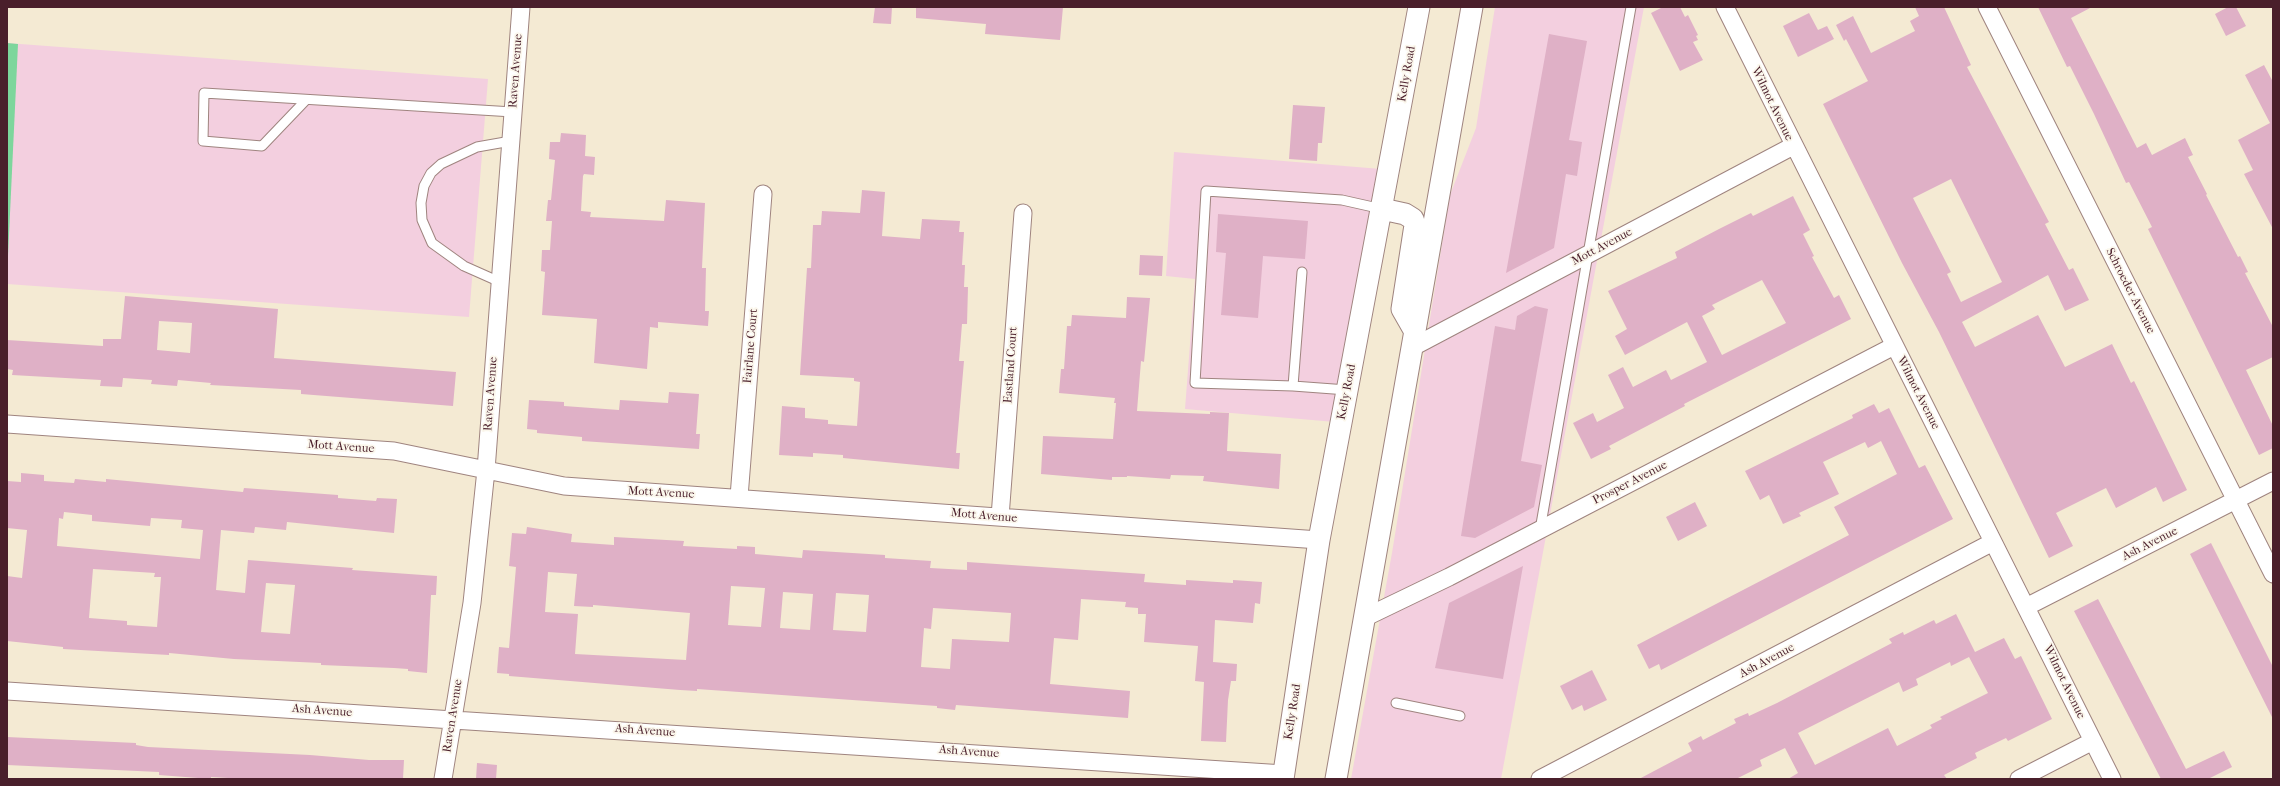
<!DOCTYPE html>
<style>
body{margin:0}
#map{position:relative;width:2280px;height:786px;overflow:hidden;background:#f4ead3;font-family:"IM FELL French Canon",serif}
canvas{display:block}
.frame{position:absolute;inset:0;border:8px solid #4a1f2b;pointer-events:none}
</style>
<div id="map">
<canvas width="2280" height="786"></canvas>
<div class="frame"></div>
</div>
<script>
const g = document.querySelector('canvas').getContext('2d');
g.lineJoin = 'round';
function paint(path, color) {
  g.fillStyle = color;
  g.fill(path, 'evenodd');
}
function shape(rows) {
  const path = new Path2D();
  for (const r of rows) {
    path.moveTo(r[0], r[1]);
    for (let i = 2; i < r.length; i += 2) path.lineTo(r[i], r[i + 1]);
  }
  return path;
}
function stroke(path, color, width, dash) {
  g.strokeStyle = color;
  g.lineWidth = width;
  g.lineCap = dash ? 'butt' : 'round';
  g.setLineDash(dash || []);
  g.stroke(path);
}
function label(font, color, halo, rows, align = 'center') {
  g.font = font + ' "IM FELL French Canon",serif';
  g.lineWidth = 3.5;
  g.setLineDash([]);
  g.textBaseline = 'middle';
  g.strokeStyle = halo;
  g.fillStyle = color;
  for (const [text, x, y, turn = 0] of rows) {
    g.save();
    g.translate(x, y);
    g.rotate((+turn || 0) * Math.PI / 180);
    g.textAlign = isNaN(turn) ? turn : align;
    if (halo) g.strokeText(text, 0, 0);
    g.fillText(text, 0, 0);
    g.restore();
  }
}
paint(shape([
 [1495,7,1644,7,1501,779,1351,779,1392,553,1450,195,1476,128],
 [7,43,488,79,469,317,7,284],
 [1174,152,1381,169,1335,422,1185,409,1195,279,1166,276]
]), '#f3cfdf');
paint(shape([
 [7,43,18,44,7,277]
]), '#7dd69c');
paint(shape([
 [875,7,892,7,891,24,873,23],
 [916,7,1063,7,1060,40,985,34,986,24,916,18],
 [1663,7,1680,7,1685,17,1688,15,1698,35,1696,36,1698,40,1693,42,1703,60,1680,71,1651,13],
 [1915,7,1944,7,1971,65,1967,67,2049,222,2045,224,2069,270,2073,268,2089,300,2065,311,2048,275,1962,322,1975,347,2038,315,2065,367,2112,344,2131,383,2134,381,2187,490,2163,502,2156,487,2116,508,2106,488,2056,513,2073,546,2049,558,1939,332,1902,263,1823,104,1868,81,1846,39,1844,41,1836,25,1853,16,1871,53,1915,31,1910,21,1919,16],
 [1951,179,2002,282,1961,302,1947,274,1951,272,1913,198],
 [2038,7,2092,7,2071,18,2137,148,2146,143,2152,155,2185,138,2193,155,2188,157,2207,194,2206,195,2238,257,2240,256,2248,272,2245,273,2273,327,2273,357,2246,370,2273,426,2273,448,2259,455,2148,229,2152,227,2129,182,2126,183,2094,114,2070,66,2067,67],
 [2228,7,2236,7,2246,26,2226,36,2215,14],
 [1809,13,1818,30,1827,26,1834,39,1798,57,1783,26],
 [1549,34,1587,41,1569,140,1582,142,1577,176,1566,174,1554,248,1506,273],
 [2264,65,2273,82,2273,229,2244,174,2253,170,2238,140,2270,123,2245,75],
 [1293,105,1325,107,1322,143,1318,143,1317,161,1289,159],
 [561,133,586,135,585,156,595,157,594,175,584,174,583,176,581,211,591,212,590,217,664,221,666,200,705,203,702,268,706,268,705,311,709,311,708,326,658,322,658,328,650,327,647,369,594,363,597,319,542,315,545,272,541,271,542,250,550,250,552,221,546,221,548,200,551,200,555,160,549,159,550,142,560,142],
 [862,190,885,192,882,236,920,239,922,219,960,221,959,232,964,232,962,265,965,265,964,287,968,287,967,324,962,324,959,361,964,361,956,453,960,453,959,469,843,458,843,455,813,453,813,457,779,455,782,406,805,408,805,418,828,420,828,424,857,426,860,382,854,381,854,378,800,375,807,268,811,268,813,225,821,225,822,211,860,213],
 [1793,196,1810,230,1803,234,1814,256,1812,257,1834,298,1839,295,1851,319,1684,404,1685,406,1609,446,1611,449,1591,459,1573,423,1593,413,1597,422,1624,408,1608,375,1623,367,1633,387,1666,370,1671,380,1707,362,1687,322,1625,355,1615,336,1627,329,1608,291,1677,258,1675,252,1719,229,1751,213,1753,216],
 [1762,280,1786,323,1722,355,1702,316,1715,309,1712,305],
 [1218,214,1308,221,1305,259,1263,256,1258,318,1221,315,1226,253,1216,252],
 [1140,255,1163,256,1162,276,1139,275],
 [125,296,278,309,274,358,456,372,453,406,301,394,301,390,210,385,211,383,178,380,177,386,151,384,152,380,123,378,122,387,100,386,101,380,12,375,13,370,7,369,7,340,103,346,103,339,121,339],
 [159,321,192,323,190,353,157,350],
 [1127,297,1150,298,1144,362,1141,361,1137,411,1210,414,1210,412,1229,413,1227,451,1281,454,1279,489,1203,481,1204,476,1171,475,1170,479,1127,476,1127,477,1112,477,1112,480,1041,474,1043,436,1113,439,1116,403,1114,403,1115,398,1059,393,1061,369,1064,369,1067,326,1071,326,1072,315,1126,318],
 [1535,306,1548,309,1521,461,1542,465,1534,507,1475,538,1461,536,1495,326,1515,330,1517,316],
 [669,392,699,394,696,434,700,434,699,449,582,441,582,437,537,433,537,430,527,429,529,400,564,402,564,406,619,410,620,400,668,403],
 [1874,404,1879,413,1889,408,1919,468,1925,465,1953,519,1661,670,1659,664,1649,669,1637,645,1849,535,1834,507,1897,474,1881,441,1868,448,1865,442,1823,462,1839,494,1799,513,1801,516,1783,524,1769,495,1760,500,1745,471,1853,418,1852,415],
 [21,473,44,475,44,481,74,483,75,479,106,482,106,479,243,492,244,488,338,495,338,498,376,501,377,498,397,499,394,533,287,522,286,530,255,527,254,533,221,530,216,590,245,593,248,560,353,568,352,570,437,576,436,595,431,595,427,673,408,671,408,669,394,668,321,665,321,663,234,659,169,653,169,655,63,649,63,647,7,641,7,576,22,578,27,530,7,528,7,481,21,482],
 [64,512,92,515,92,521,150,526,151,518,182,520,181,528,203,530,200,559,57,546,59,518,63,519],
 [93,569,155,573,154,577,161,577,157,627,127,625,127,621,89,618],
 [266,583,295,585,290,634,261,632],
 [1695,502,1707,526,1678,541,1666,517],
 [527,527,572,534,571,542,614,545,614,537,684,541,683,546,737,549,737,546,755,547,755,554,802,558,803,550,885,555,885,558,931,561,930,568,967,570,967,562,1145,574,1144,582,1186,585,1186,580,1233,583,1233,580,1262,582,1260,604,1255,603,1253,623,1215,620,1213,662,1237,664,1236,681,1231,681,1228,700,1226,742,1201,741,1204,682,1195,681,1198,646,1144,642,1146,614,1138,614,1138,608,1125,607,1126,602,1081,599,1078,640,1054,638,1050,684,1130,691,1128,718,956,705,955,710,937,708,937,706,697,689,697,691,680,690,509,676,509,674,497,673,499,647,509,648,516,567,509,566,512,533,526,534],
 [548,572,577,574,574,606,593,607,593,605,690,613,686,660,575,654,578,614,545,612],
 [731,586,765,588,761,627,728,625],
 [783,592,813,594,810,630,780,628],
 [836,593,869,595,866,632,833,630],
 [933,608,1011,613,1009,642,952,639,950,669,921,667,924,628,931,629],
 [2211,543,2273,667,2273,719,2190,554],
 [1523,566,1503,679,1435,668,1449,603],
 [2098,599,2186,769,2224,751,2232,767,2208,779,2161,779,2074,611],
 [1956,614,1975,652,2004,638,2015,659,2021,656,2052,719,2008,741,2006,738,1975,753,1977,758,1944,775,1947,779,1788,779,1798,773,1785,748,1760,760,1762,766,1736,779,1639,779,1692,751,1688,743,1701,736,1703,740,1736,723,1734,719,1748,713,1749,716,1777,703,1892,643,1889,639,1903,632,1904,635,1934,620,1936,624],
 [1969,657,1988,693,1940,717,1942,719,1930,725,1932,728,1897,746,1888,728,1815,765,1798,733,1899,682,1903,692,1918,685,1916,679,1950,662,1951,666],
 [1592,670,1607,700,1584,711,1582,705,1572,710,1560,686],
 [7,737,136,743,136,745,148,747,310,755,369,760,404,760,403,779,245,779,211,777,211,779,159,775,159,772,7,765],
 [477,763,497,765,496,779,476,779]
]), '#dfb0c6');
const service = shape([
 [306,100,262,146,203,141,204,93,513,112],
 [500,282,464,266,432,243,422,220,421,203,424,186,431,173,441,164,477,147,511,141],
 [1293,386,1302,272],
 [1347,390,1293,386,1195,383,1206,191,1342,200,1382,209],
 [1540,530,1631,7],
 [1396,703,1460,716]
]);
const minor = shape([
 [1725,7,2112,779],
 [1987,7,2273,574],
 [1411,348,1793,146],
 [7,424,394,451,564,486,1319,540],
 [739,497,763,194],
 [1000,517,1023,213],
 [2026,607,2273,481],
 [1364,618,1449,577,1894,346],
 [7,691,1284,774],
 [443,779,472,603,486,470,521,7],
 [1540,779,1993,542],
 [2019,779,2093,741]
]);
const tertiary = shape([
 [1382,209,1405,214,1413,219,1415,225,1402,309,1414,330],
 [1283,779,1319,540,1419,7],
 [1336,779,1472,7]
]);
stroke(service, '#9f847f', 11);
stroke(minor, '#9f847f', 19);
stroke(tertiary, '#9f847f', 23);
stroke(service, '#fff', 9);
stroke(minor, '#fff', 17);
stroke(tertiary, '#fff', 21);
label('12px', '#4a1f2b', '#fbf7ec', [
 ["Raven Avenue",516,71,-86],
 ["Kelly Road",1407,74,-80],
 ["Wilmot Avenue",1772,104,64],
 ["Mott Avenue",1602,247,-28],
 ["Schroeder Avenue",2130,291,63],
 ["Fairlane Court",751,346,-85],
 ["Eastland Court",1011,365,-86],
 ["Kelly Road",1347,392,-79],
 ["Wilmot Avenue",1918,393,63],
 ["Raven Avenue",491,394,-86],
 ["Mott Avenue",341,447,4],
 ["Prosper Avenue",1630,483,-27],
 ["Mott Avenue",661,493,3],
 ["Mott Avenue",984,516,5],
 ["Ash Avenue",2150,544,-27],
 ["Ash Avenue",1767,661,-28],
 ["Wilmot Avenue",2064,682,64],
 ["Ash Avenue",322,711,4],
 ["Kelly Road",1293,712,-81],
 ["Raven Avenue",453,716,-81],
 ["Ash Avenue",645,731,4],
 ["Ash Avenue",969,752,4]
]);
</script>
